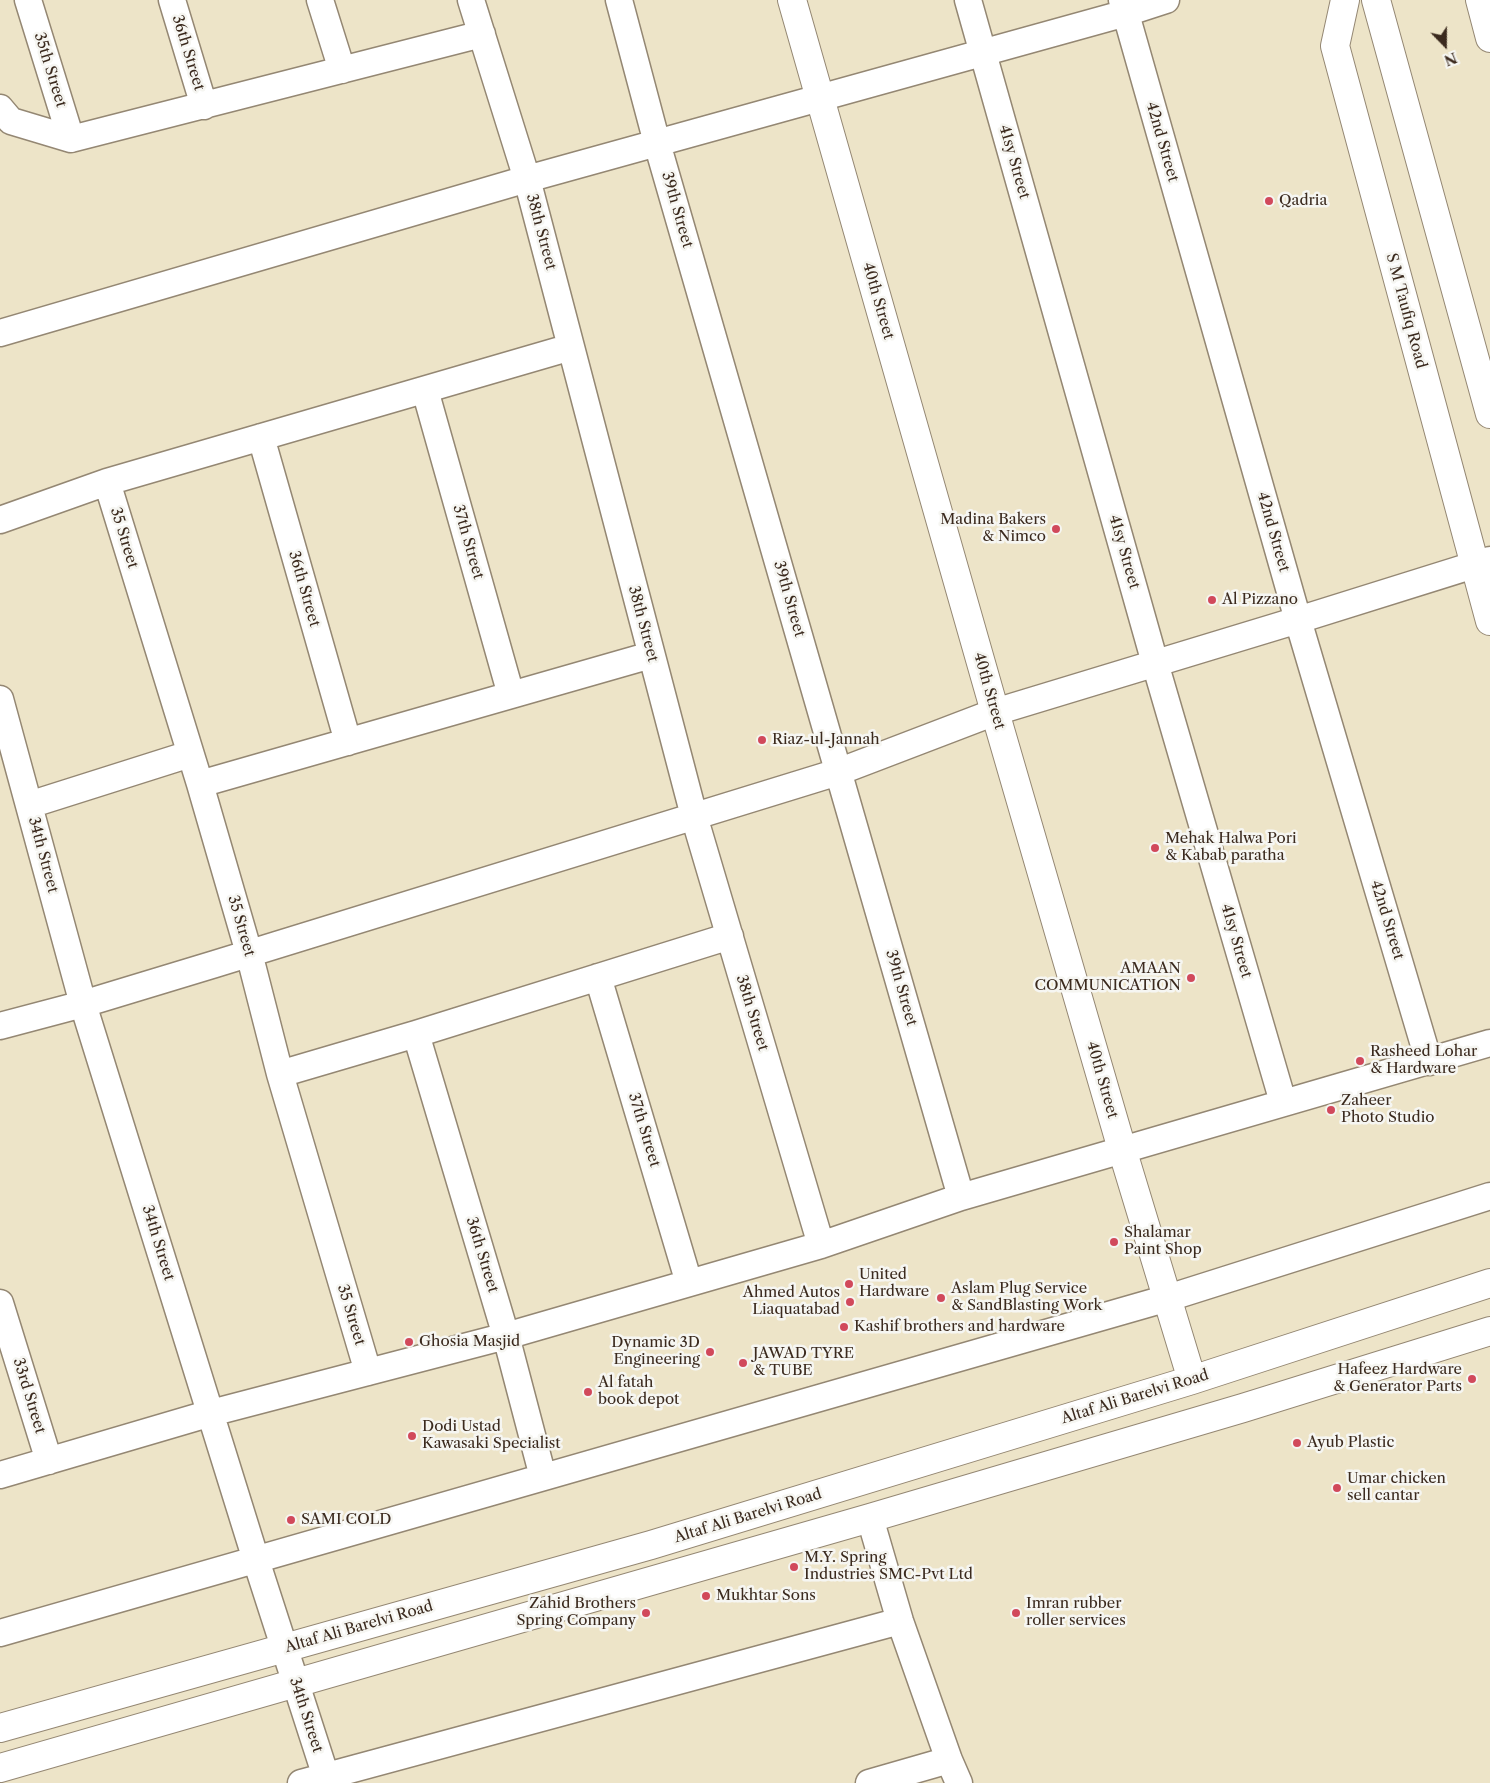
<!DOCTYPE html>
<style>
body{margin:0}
#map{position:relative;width:1490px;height:1783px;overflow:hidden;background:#ede4c8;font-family:"Libre Caslon Text",serif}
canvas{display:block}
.north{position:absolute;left:1420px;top:20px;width:50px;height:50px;-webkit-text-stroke:4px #f6f6f2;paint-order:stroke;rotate:158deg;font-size:14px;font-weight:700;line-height:20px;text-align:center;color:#3b2a1e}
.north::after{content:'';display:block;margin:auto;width:18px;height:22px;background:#3b2a1e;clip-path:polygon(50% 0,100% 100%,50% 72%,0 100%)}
</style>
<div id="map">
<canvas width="1490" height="1783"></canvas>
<div class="north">N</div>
</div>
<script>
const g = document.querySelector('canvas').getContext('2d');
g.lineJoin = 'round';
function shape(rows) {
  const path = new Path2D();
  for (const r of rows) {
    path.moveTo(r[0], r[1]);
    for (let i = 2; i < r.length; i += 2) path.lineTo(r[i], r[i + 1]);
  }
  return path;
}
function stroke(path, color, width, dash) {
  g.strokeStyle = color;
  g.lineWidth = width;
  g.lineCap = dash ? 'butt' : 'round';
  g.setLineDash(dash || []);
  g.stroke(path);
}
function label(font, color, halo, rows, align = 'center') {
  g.font = font + ' "Libre Caslon Text",serif';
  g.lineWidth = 5;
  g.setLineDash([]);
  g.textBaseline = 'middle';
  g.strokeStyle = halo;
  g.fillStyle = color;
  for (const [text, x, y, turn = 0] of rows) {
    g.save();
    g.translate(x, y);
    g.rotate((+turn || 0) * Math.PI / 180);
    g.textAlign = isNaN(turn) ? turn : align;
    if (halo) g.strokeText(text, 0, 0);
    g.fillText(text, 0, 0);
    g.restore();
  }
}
const street = shape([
 [28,0,71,139],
 [172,0,204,106],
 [320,0,342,70],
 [471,0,527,179,694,816,821,1245],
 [619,0,657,143,961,1197],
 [968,0,1155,663,1283,1102],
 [1122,0,1298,620,1429,1062],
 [0,108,11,121,71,139,482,34],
 [0,333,527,179,1126,13,1166,0],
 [425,390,511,695],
 [261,437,348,742],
 [107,482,200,784,249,953,280,1074,368,1372],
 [0,520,107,482,571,347],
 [0,699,83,1004,256,1560,328,1783],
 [200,784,651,655],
 [29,805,190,754],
 [598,977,689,1283],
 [0,1026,83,1004,215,964,838,772,995,712,1298,620,1490,560],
 [416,1034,506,1336,543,1477],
 [280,1074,416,1034,730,936],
 [0,1303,49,1461],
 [0,1475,211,1413,506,1336,821,1245,961,1197,1490,1043],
 [870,1518,900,1621,949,1760,959,1783],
 [0,1633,1168,1298,1490,1196],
 [301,1783,900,1621],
 [869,1783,949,1760]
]);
const secondary = shape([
 [792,0,995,712,1122,1149,1192,1380],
 [1345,0,1335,46,1490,621],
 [0,1728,651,1545,1192,1380,1490,1283],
 [0,1768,870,1518,1243,1408,1490,1331]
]);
const highway = shape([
 [1376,0,1490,414],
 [1480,0,1490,38]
]);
stroke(street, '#948773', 29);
stroke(secondary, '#948773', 30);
stroke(highway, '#948773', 30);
stroke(street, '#fff', 26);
stroke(secondary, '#fff', 28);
stroke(highway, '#fff', 28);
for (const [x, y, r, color] of [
 [1269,201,5,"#d1495b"],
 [1056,529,5,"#d1495b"],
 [1212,600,5,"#d1495b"],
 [762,740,5,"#d1495b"],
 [1155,848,5,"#d1495b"],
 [1191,978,5,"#d1495b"],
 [1360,1061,5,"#d1495b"],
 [1331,1110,5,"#d1495b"],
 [1114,1242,5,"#d1495b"],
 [849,1284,5,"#d1495b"],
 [941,1298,5,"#d1495b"],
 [850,1302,5,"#d1495b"],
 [844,1327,5,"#d1495b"],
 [409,1342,5,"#d1495b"],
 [710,1352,5,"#d1495b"],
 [743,1363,5,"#d1495b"],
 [1472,1379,5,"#d1495b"],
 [588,1392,5,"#d1495b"],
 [412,1436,5,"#d1495b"],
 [1297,1443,5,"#d1495b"],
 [1337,1488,5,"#d1495b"],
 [291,1520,5,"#d1495b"],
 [794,1567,5,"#d1495b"],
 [706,1596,5,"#d1495b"],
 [646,1613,5,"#d1495b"],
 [1016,1613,5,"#d1495b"]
]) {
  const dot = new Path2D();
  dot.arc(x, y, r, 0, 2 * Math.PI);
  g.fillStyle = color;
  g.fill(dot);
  stroke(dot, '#f6f6f2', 2);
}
label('15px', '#3b2a1e', '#f6f6f2', [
 ["36th Street",188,53,73],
 ["35th Street",50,70,73],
 ["42nd Street",1162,142,74],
 ["41sy Street",1014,162,74],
 ["39th Street",677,210,74],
 ["38th Street",541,232,75],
 ["40th Street",878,301,74],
 ["S M Taufiq Road",1406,311,75],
 ["42nd Street",1273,532,74],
 ["35 Street",124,538,73],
 ["37th Street",468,542,74],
 ["41sy Street",1124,552,74],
 ["36th Street",304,589,74],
 ["39th Street",789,599,74],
 ["38th Street",643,624,75],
 ["40th Street",989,691,74],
 ["34th Street",43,855,75],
 ["42nd Street",1387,920,73],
 ["35 Street",241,926,74],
 ["41sy Street",1236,941,74],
 ["39th Street",901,988,74],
 ["38th Street",752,1013,73],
 ["40th Street",1102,1080,74],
 ["37th Street",644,1130,73],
 ["34th Street",158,1243,73],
 ["36th Street",482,1255,73],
 ["35 Street",351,1315,73],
 ["33rd Street",29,1396,73],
 ["Altaf Ali Barelvi Road",1135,1397,-17],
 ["Altaf Ali Barelvi Road",748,1516,-17],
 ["Altaf Ali Barelvi Road",359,1627,-16],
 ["34th Street",306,1715,72]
]);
label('15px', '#3b2a1e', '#f6f6f2', [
 ["Qadria",1279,201],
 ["Madina Bakers",1046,520,"right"],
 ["& Nimco",1046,537,"right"],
 ["Al Pizzano",1222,600],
 ["Riaz-ul-Jannah",772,740],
 ["Mehak Halwa Pori",1165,839],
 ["& Kabab paratha",1165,856],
 ["AMAAN",1181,969,"right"],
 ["COMMUNICATION",1181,986,"right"],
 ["Rasheed Lohar",1370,1052],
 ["& Hardware",1370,1069],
 ["Zaheer",1341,1101],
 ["Photo Studio",1341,1118],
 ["Shalamar",1124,1233],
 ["Paint Shop",1124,1250],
 ["United",859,1275],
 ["Hardware",859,1292],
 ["Aslam Plug Service",951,1289],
 ["& SandBlasting Work",951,1306],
 ["Ahmed Autos",840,1293,"right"],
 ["Liaquatabad",840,1310,"right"],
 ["Kashif brothers and hardware",854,1327],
 ["Ghosia Masjid",419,1342],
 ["Dynamic 3D",700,1343,"right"],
 ["Engineering",700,1360,"right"],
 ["JAWAD TYRE",753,1354],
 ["& TUBE",753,1371],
 ["Hafeez Hardware",1462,1370,"right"],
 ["& Generator Parts",1462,1387,"right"],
 ["Al fatah",598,1383],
 ["book depot",598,1400],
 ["Dodi Ustad",422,1427],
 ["Kawasaki Specialist",422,1444],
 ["Ayub Plastic",1307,1443],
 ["Umar chicken",1347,1479],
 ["sell cantar",1347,1496],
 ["SAMI COLD",301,1520],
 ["M.Y. Spring",804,1558],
 ["Industries SMC-Pvt Ltd",804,1575],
 ["Mukhtar Sons",716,1596],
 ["Zahid Brothers",636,1604,"right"],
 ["Spring Company",636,1621,"right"],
 ["Imran rubber",1026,1604],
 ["roller services",1026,1621]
], 'left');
</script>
